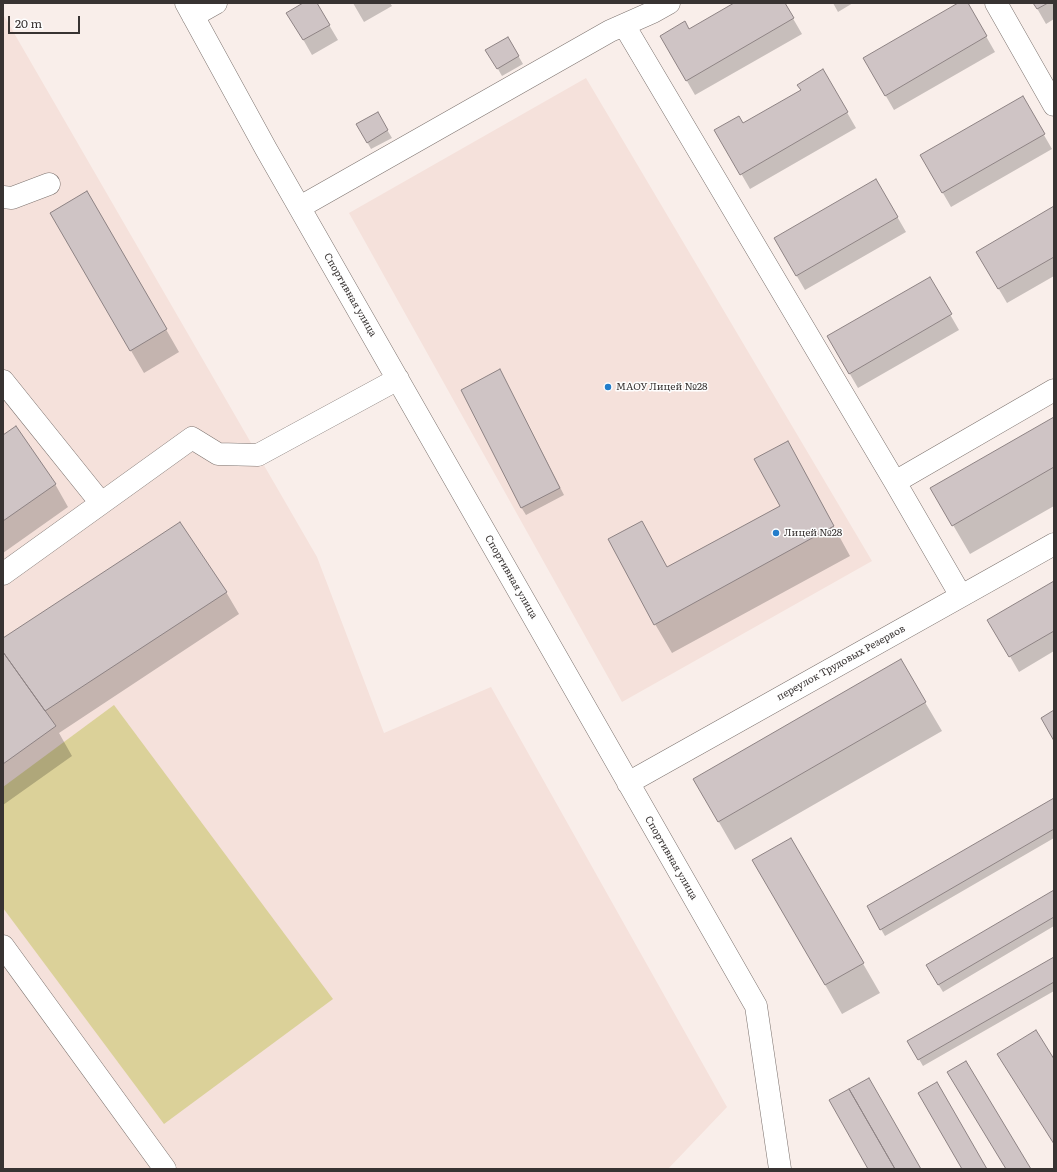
<!DOCTYPE html>
<meta charset="utf-8">
<style>
body{margin:0}
#map{position:relative;width:1057px;height:1172px;overflow:hidden;background:#f9eeea;font-family:Literata,serif}
canvas{display:block}
.frame{position:absolute;inset:0;border:4px solid #383332;pointer-events:none}
.scale{position:absolute;left:8px;top:16px;width:72px;height:18px;box-sizing:border-box;border:2px solid #383332;border-top:0;padding-left:5px;font-size:12px;line-height:14px;white-space:nowrap;color:#383332;-webkit-text-stroke:3px #fefefe;paint-order:stroke}
</style>
<div id="map">
<canvas width="1057" height="1172"></canvas>
<div class="frame"></div>
<div class="scale">20 m</div>
</div>
<script>
const g = document.querySelector('canvas').getContext('2d');
g.lineJoin = 'round';
function paint(path, color) {
  g.fillStyle = color;
  g.fill(path, 'evenodd');
}
function shape(rows) {
  const path = new Path2D();
  for (const r of rows) {
    path.moveTo(r[0], r[1]);
    for (let i = 2; i < r.length; i += 2) path.lineTo(r[i], r[i + 1]);
  }
  return path;
}
function stroke(path, color, width, dash) {
  g.strokeStyle = color;
  g.lineWidth = width;
  g.lineCap = dash ? 'butt' : 'round';
  g.setLineDash(dash || []);
  g.stroke(path);
}
function label(font, color, halo, rows, align = 'center') {
  g.font = font + ' Literata,serif';
  g.lineWidth = 3;
  g.setLineDash([]);
  g.textBaseline = 'middle';
  g.strokeStyle = halo;
  g.fillStyle = color;
  for (const [text, x, y, turn = 0] of rows) {
    g.save();
    g.translate(x, y);
    g.rotate((+turn || 0) * Math.PI / 180);
    g.textAlign = isNaN(turn) ? turn : align;
    if (halo) g.strokeText(text, 0, 0);
    g.fillText(text, 0, 0);
    g.restore();
  }
}
paint(shape([
 [3,14,317,557,384,733,491,687,727,1107,668,1169,3,1169],
 [586,78,872,561,622,702,349,213]
]), '#f5e1db');
paint(shape([
 [114,705,333,999,164,1124,3,908,3,787]
]), '#dbd199');
paint(shape([
 [305,3,316,3,338,40,312,55,288,13],
 [353,3,390,3,392,6,364,22],
 [736,3,784,3,802,34,695,95,661,36,689,30],
 [833,3,853,3,838,12],
 [960,3,967,3,995,52,894,110,864,58],
 [1034,3,1054,3,1054,19,1046,24],
 [508,38,523,64,502,76,487,50],
 [823,71,856,128,750,189,716,130,743,124,802,90],
 [1022,97,1052,149,951,207,921,155],
 [377,113,392,138,371,149,357,124],
 [876,180,906,232,805,290,775,239],
 [87,192,179,352,144,373,51,213],
 [1054,208,1054,276,1007,303,977,252],
 [929,278,959,330,858,388,828,336],
 [504,378,564,495,526,515,521,507],
 [1054,418,1054,506,970,554,932,489],
 [3,436,55,484,68,507,3,553],
 [804,472,850,556,672,653,655,624,668,568,781,506],
 [1054,582,1054,651,1019,672,989,620],
 [226,592,239,614,59,733,72,756,3,805,3,640],
 [900,660,942,731,735,850,694,779],
 [1054,799,1054,838,885,936,868,907],
 [791,839,880,993,842,1014,753,860],
 [1054,891,1054,926,943,992,927,966],
 [1054,958,1054,991,923,1066,908,1041]
]), '#0003');
const building = shape([
 [303,3,317,3,330,25,303,40,286,13,303,3],
 [734,3,785,3,794,18,686,81,660,36,685,21,689,29,734,3],
 [958,3,968,3,987,36,885,96,863,58,958,3],
 [1033,3,1048,3,1037,9,1033,3],
 [508,37,519,56,497,69,485,50,508,37],
 [823,69,848,112,740,175,714,130,739,116,743,123,801,90,797,85,823,69],
 [1023,96,1045,134,942,193,920,155,1023,96],
 [378,112,388,130,367,143,356,124,378,112],
 [876,179,898,217,796,276,774,238,876,179],
 [87,191,167,329,130,351,50,213,87,191],
 [1054,206,1054,257,998,289,976,252,1054,206],
 [930,277,952,314,849,374,827,336,930,277],
 [500,369,560,488,521,508,461,390,500,369],
 [1054,417,1054,467,952,526,930,488,1054,417],
 [16,426,56,484,3,521,3,435,16,426],
 [788,441,834,526,654,625,608,539,642,521,667,567,780,506,754,459,788,441],
 [180,522,227,592,45,711,3,652,3,638,180,522],
 [1054,581,1054,631,1009,657,987,620,1054,581],
 [3,652,56,726,3,764,3,652],
 [901,659,926,702,718,822,693,779,901,659],
 [1054,710,1054,741,1041,718,1054,710],
 [1054,798,1054,829,880,930,867,906,1054,798],
 [791,838,864,963,825,985,752,860,791,838],
 [1054,890,1054,917,938,985,926,965,1054,890],
 [1054,957,1054,982,918,1060,907,1041,1054,957],
 [1036,1030,1054,1059,1054,1144,997,1054,1036,1030],
 [966,1061,1031,1169,1006,1169,947,1072,966,1061],
 [869,1078,921,1169,895,1169,849,1089,869,1078],
 [937,1082,987,1169,962,1169,918,1093,937,1082],
 [849,1089,895,1169,868,1169,829,1100,849,1089]
]);
paint(building, '#cfc4c5');
stroke(building, '#8e8384', 1);
const minor = shape([
 [186,3,266,149,756,1006,780,1169],
 [996,3,1054,105],
 [193,16,216,3],
 [624,25,895,482,961,596],
 [3,197,12,198,49,184],
 [300,207,610,31,653,12,669,3],
 [3,381,101,503],
 [895,482,1054,390],
 [3,574,192,438,218,454,258,455,398,379],
 [628,783,1054,544],
 [3,946,165,1169]
]);
stroke(minor, '#7d736f', 23);
stroke(minor, '#fff', 22);
for (const [x, y, r, color] of [
 [608,387,4,"#237dcb"],
 [776,533,4,"#237dcb"]
]) {
  const dot = new Path2D();
  dot.arc(x, y, r, 0, 2 * Math.PI);
  g.fillStyle = color;
  g.fill(dot);
  stroke(dot, '#fefefe', 1.5);
}
label('10px', '#383332', '#fefefe', [
 ["Спортивная улица",350,295,60],
 ["Спортивная улица",511,577,60],
 ["переулок Трудовых Резервов",841,663,-29],
 ["Спортивная улица",671,858,60]
]);
label('10px', '#383332', '#fefefe', [
 ["МАОУ Лицей №28",616,387],
 ["Лицей №28",784,533]
], 'left');
</script>
